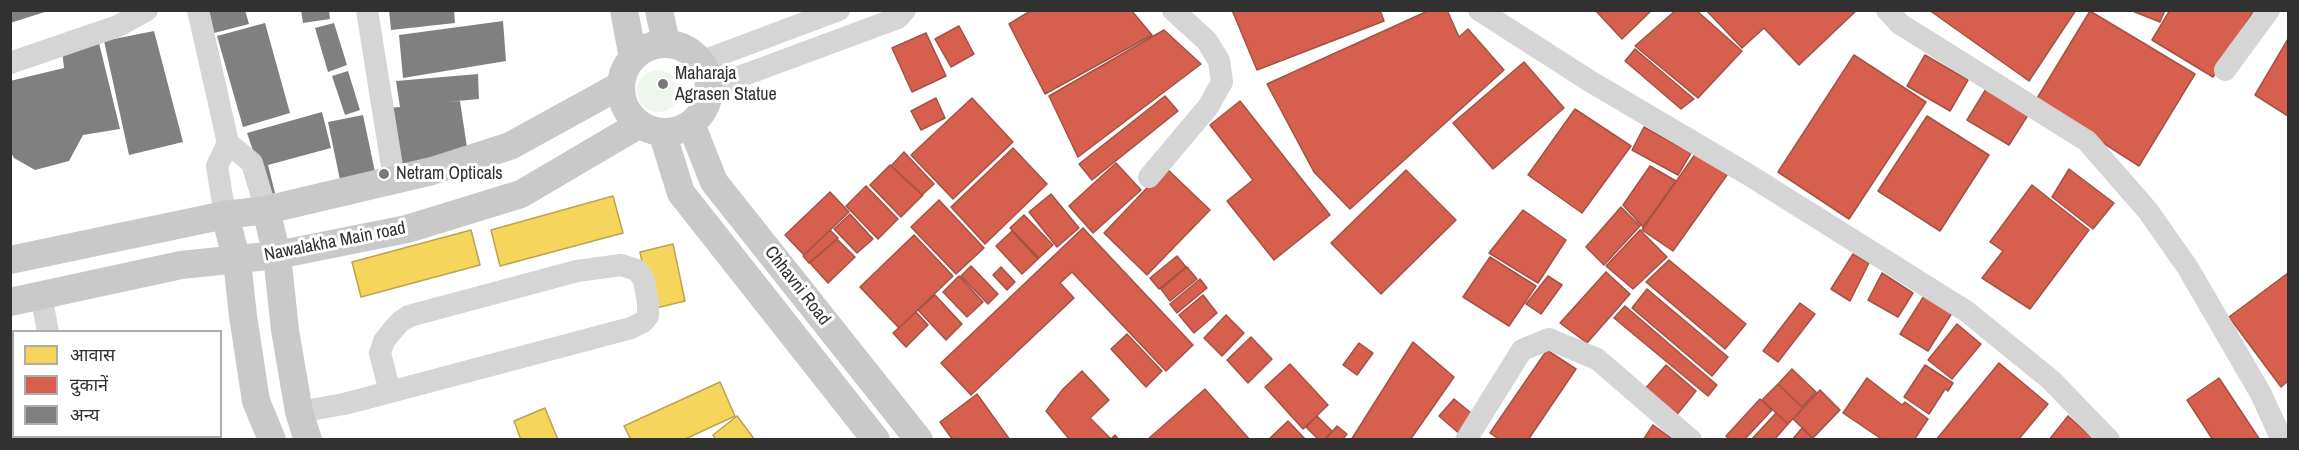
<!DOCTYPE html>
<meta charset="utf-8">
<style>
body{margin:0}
#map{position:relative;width:2299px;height:450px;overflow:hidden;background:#fff;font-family:"Archivo Narrow","Noto Sans Devanagari",sans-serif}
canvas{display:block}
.frame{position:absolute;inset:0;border:12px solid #313131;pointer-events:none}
.legend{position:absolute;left:12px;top:330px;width:210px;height:108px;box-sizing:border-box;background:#fff;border:2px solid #adadad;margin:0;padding:8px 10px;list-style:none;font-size:18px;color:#313131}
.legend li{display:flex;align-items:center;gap:12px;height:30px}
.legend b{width:30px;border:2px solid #adadad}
</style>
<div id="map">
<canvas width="2299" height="450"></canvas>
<div class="frame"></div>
<ul class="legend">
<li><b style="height:16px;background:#f6d55c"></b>आवास</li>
<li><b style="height:16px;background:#d6604d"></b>दुकानें</li>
<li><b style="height:16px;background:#808080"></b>अन्य</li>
</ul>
</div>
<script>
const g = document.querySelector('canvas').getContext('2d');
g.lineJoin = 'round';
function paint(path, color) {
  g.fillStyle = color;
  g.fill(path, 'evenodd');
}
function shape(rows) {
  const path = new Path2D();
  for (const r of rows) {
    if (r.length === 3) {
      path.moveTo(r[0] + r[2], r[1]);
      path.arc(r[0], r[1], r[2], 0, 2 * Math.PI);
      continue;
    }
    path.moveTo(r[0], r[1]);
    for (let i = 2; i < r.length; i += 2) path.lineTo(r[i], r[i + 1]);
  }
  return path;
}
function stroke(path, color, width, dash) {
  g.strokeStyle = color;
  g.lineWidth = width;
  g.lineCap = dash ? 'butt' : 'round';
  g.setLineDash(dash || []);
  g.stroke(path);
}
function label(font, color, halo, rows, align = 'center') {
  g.font = font + ' "Archivo Narrow",sans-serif';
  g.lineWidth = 6;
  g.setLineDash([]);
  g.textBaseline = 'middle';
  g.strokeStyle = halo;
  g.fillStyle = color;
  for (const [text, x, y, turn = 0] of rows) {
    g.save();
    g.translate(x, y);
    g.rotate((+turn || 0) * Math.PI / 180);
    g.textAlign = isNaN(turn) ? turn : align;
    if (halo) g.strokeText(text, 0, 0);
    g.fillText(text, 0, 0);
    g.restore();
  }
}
paint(shape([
 [658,91,21]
]), '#eef6ee');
const homes = shape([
 [613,196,623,233,500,266,491,230,613,196],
 [471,230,480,265,361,297,352,262,471,230],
 [673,244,685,301,652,309,640,252,673,244],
 [720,382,735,416,683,440,631,440,624,426,720,382],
 [545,408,558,440,521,440,514,421,545,408],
 [737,416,755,440,716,440,713,435,737,416]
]);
paint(homes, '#f6d55c');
stroke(homes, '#bba44f', 1.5);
const shops = shape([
 [1032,10,1131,10,1152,35,1045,94,1009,24,1032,10],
 [1232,10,1380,10,1384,21,1257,70,1232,10],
 [1430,10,1447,10,1459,37,1468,29,1504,70,1350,209,1314,172,1267,84,1430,10],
 [1595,10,1652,10,1622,39,1595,10],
 [1676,10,1696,10,1742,51,1698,98,1635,46,1676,10],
 [1706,10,1857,10,1799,65,1764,28,1742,48,1706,10],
 [1929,10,2076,10,2029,81,1929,10],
 [2130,10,2165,10,2160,22,2130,10],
 [2170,10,2254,10,2213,77,2152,40,2170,10],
 [2090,11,2195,74,2139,166,2036,100,2090,11],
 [959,26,974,54,951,67,935,39,959,26],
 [1164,30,1201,64,1078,157,1049,96,1164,30],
 [926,33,946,76,912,92,892,48,926,33],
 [2288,39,2288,116,2255,95,2288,39],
 [1635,49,1694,99,1681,109,1625,61,1635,49],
 [1854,55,1926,102,1849,219,1778,172,1854,55],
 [1925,55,1968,80,1950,111,1907,86,1925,55],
 [1524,62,1564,108,1493,169,1453,123,1524,62],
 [1986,89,2028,115,2009,145,1967,120,1986,89],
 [1165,96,1178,111,1092,180,1079,164,1165,96],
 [936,98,945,118,921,130,911,111,936,98],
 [972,98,1013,142,953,199,911,155,972,98],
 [1240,101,1330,215,1274,260,1227,201,1253,180,1210,125,1240,101],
 [1575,109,1631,146,1582,213,1528,175,1575,109],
 [1927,116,1989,155,1940,231,1878,191,1927,116],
 [1644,127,1691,153,1678,175,1632,150,1644,127],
 [1013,148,1047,184,985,244,951,207,1013,148],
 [904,152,934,184,922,195,891,166,904,152],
 [1696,153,1727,175,1673,251,1642,230,1696,153],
 [1116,163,1141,190,1093,233,1069,206,1116,163],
 [890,165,923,195,901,217,870,185,890,165],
 [1650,166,1676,181,1643,227,1623,205,1650,166],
 [1166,168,1210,210,1147,275,1104,233,1166,168],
 [2069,169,2114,203,2093,229,2052,197,2069,169],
 [1406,170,1456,220,1381,294,1331,243,1406,170],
 [2032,185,2089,230,2030,309,1982,278,2003,251,1990,242,2032,185],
 [866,186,898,219,878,239,846,206,866,186],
 [830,192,849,212,804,255,785,235,830,192],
 [1051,194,1079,228,1057,247,1029,212,1051,194],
 [939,200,984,248,956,274,911,227,939,200],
 [1621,207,1640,226,1604,265,1586,247,1621,207],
 [1523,210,1566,240,1538,283,1489,253,1523,210],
 [850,214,873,239,857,253,834,229,850,214],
 [1024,215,1053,245,1039,258,1010,228,1024,215],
 [1083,228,1193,345,1166,371,1072,272,1060,283,1074,298,971,395,941,363,1083,228],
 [830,230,838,238,809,263,803,256,830,230],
 [1640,230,1667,257,1633,289,1606,266,1640,230],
 [1012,231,1038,259,1022,274,996,246,1012,231],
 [914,235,953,276,899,328,860,287,914,235],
 [837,239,855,257,828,283,810,263,837,239],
 [1853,254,1869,263,1850,301,1831,289,1853,254],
 [1177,256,1186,267,1159,289,1150,278,1177,256],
 [1490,257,1536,286,1509,326,1463,297,1490,257],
 [1669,260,1746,324,1725,349,1646,282,1669,260],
 [971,266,998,294,988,304,961,276,971,266],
 [1001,267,1015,282,1007,290,993,275,1001,267],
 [1187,267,1197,279,1170,301,1161,289,1187,267],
 [1606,272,1630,294,1587,343,1560,323,1606,272],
 [1882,273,1913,293,1898,317,1868,300,1882,273],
 [2288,273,2288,381,2281,387,2229,317,2288,273],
 [959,276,983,302,967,317,943,292,959,276],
 [1548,276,1562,285,1541,314,1526,304,1548,276],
 [1200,279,1207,288,1177,313,1170,304,1200,279],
 [1647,289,1728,357,1712,376,1632,308,1647,289],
 [935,295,962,324,946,340,918,310,935,295],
 [1203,295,1217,313,1194,333,1179,315,1203,295],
 [1924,296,1952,313,1928,351,1900,334,1924,296],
 [1800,303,1815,314,1778,362,1763,351,1800,303],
 [1625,306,1717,385,1708,396,1614,318,1625,306],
 [916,312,928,325,906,347,893,333,916,312],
 [1226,315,1244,333,1222,356,1204,338,1226,315],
 [1957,324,1981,344,1952,379,1928,360,1957,324],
 [1127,334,1162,371,1146,387,1111,349,1127,334],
 [1251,337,1272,359,1248,383,1227,360,1251,337],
 [1413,342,1454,377,1410,440,1351,440,1413,342],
 [1359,343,1373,353,1357,375,1343,365,1359,343],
 [1547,350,1576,369,1528,440,1500,440,1490,433,1547,350],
 [1999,363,2048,404,2018,440,1936,440,1999,363],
 [1290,364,1328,405,1303,429,1265,387,1290,364],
 [1666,365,1696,391,1675,417,1644,390,1666,365],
 [1925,365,1953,383,1948,391,1945,389,1929,414,1904,397,1925,365],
 [1792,369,1816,392,1802,407,1778,384,1792,369],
 [1082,371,1109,400,1090,418,1111,439,1115,435,1119,440,1070,440,1046,411,1063,389,1082,371],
 [1867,378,1902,405,1905,402,1928,419,1914,440,1883,440,1843,413,1867,378],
 [2219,378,2260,440,2213,440,2187,400,2219,378],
 [1778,384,1803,408,1788,424,1762,400,1778,384],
 [1205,389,1250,440,1147,440,1205,389],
 [1820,390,1840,410,1813,438,1793,419,1820,390],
 [977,394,1010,440,953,440,940,422,977,394],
 [1454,399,1476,417,1461,435,1439,416,1454,399],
 [1760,399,1772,410,1744,440,1730,440,1726,436,1760,399],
 [1776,413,1788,424,1774,440,1751,440,1776,413],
 [1317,416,1332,431,1324,440,1319,440,1306,427,1317,416],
 [2068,416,2095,440,2049,440,2068,416],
 [1288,421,1306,440,1268,440,1288,421],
 [1653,425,1674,440,1643,440,1653,425],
 [1337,426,1347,434,1342,440,1325,440,1337,426],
 [1802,428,1814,440,1792,440,1802,428],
 [17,436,49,436,50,440,10,440,17,436]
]);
paint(shops, '#d6604d');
stroke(shops, '#a45245', 1.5);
paint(shape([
 [10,10,48,10,48,11,10,23],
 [208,10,245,10,249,24,214,33],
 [301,10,329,10,330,19,303,23],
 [389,10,454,10,455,23,391,30],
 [503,21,506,61,403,78,399,35],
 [265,23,290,113,243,127,217,36],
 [334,23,347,65,328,72,315,28],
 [154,31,183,142,129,155,104,41],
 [99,43,120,129,83,135,69,161,35,170,14,158,10,151,10,81,64,68,62,50],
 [348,71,360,110,345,115,332,76],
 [478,74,479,99,446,102,460,101,468,154,401,166,387,108,400,107,396,81],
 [322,112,331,148,268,165,275,193,268,195,247,133],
 [363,115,375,172,340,180,328,122]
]), '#808080');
stroke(shape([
 [198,10,228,143,217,166,225,215],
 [367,10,394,179],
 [1479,10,1588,80,1749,175,1966,311,2051,380,2109,440],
 [1887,10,1900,24,2087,141,2148,211,2188,268,2261,394,2282,440],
 [700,62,839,10],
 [10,63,118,26,147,10],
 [2225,70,2269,10],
 [709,88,898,18,905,10],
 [228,143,252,163,266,210],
 [1149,177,1208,107,1222,82,1219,61,1207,41,1173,10],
 [41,295,48,332],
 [299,412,344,404,390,392,380,353,384,341,392,331,400,322,409,316,577,271,621,265,637,270,644,280,648,303,648,316,643,322,631,328,390,392],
 [71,436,72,440],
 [1466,440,1522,350,1549,339,1597,359,1691,440]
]), '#d5d5d5', 22);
stroke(shape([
 [624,10,633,58],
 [659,10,666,43],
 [665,88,44],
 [691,124,714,182,919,440],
 [662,132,681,193,876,440],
 [266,210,277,255,285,330,299,412,308,440],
 [225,215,237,261,243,316,256,401,272,440],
 [10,260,225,215,266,210,432,171,510,146,621,85],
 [10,302,181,265,277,255,407,229,521,194,640,124]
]), '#c9c9c9', 28);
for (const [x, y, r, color] of [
 [663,84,6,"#797979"],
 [384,174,6,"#797979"]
]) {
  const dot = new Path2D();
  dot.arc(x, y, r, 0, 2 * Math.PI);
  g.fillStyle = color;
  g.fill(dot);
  stroke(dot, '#fff', 2);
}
label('18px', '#313131', '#fff', [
 ["Maharaja",675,74],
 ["Agrasen Statue",675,95],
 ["Netram Opticals",396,174]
], 'left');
label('18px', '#313131', '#fff', [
 ["Nawalakha Main road",335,242,-11],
 ["Chhavni Road",797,286,52]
]);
</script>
